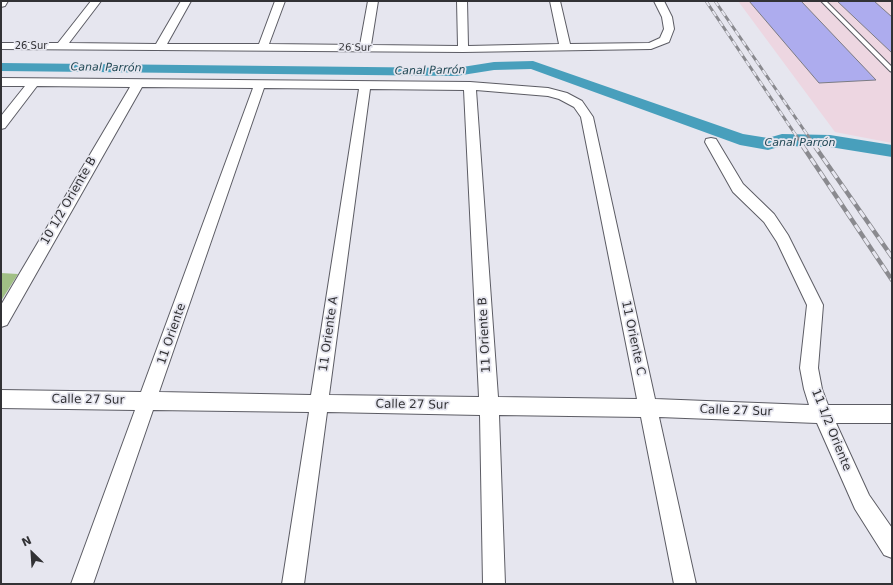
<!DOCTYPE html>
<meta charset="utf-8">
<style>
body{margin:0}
#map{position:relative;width:893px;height:585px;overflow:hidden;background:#e6e6ef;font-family:"DejaVu Sans",sans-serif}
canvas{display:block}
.frame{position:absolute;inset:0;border:2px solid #323235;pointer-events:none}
.north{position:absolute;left:12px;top:533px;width:40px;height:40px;-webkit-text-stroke:3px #e6e6ef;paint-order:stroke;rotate:335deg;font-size:11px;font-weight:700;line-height:16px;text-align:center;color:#323235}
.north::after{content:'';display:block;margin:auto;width:14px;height:18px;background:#323235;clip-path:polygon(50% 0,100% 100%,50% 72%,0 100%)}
</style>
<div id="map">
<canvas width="893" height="585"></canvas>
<div class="frame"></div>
<div class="north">N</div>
</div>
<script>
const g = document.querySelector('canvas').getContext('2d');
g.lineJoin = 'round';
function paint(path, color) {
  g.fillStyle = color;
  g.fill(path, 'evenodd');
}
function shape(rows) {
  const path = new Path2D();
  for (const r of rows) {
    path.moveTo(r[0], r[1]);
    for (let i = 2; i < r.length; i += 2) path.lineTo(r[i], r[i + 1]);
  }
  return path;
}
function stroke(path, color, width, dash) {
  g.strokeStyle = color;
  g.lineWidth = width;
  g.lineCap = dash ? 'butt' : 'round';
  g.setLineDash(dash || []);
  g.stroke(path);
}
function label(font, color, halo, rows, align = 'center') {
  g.font = font + ' "DejaVu Sans",sans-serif';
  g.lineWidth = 3.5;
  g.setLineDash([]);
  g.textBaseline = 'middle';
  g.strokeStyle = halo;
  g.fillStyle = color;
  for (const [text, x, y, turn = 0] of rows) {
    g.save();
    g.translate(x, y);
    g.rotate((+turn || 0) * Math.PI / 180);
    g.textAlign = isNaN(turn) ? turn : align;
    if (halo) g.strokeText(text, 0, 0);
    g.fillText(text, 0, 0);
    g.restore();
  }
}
paint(shape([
 [738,1,892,1,892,143,835,132]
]), '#edd6e1');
paint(shape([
 [1,273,18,274,1,301]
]), '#a1c085');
paint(shape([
 [533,61,743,134,768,138,782,134,830,135,892,145,892,157,830,147,782,146,768,150,740,145,531,69,494,70,456,76,1,71,1,63,456,68,494,62,533,61]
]), '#489fbc');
const building = shape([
 [749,1,801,1,876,80,819,83,749,1],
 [837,1,874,1,892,17,892,53,837,1]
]);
paint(building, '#adacee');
stroke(building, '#7c7c84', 1);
const lane = shape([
 [821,1,826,1,892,67,892,72,890,71,821,1]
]);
const street = shape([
 [1,1,8,1,5,6,1,7,1,1],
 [91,1,101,1,69,43,156,44,181,1,191,1,167,44,259,44,275,1,285,1,269,44,360,45,368,1,378,1,371,45,458,46,457,1,467,1,468,46,559,44,550,1,560,1,570,44,649,43,660,38,664,29,662,17,654,1,664,1,672,17,674,29,669,42,651,49,463,52,1,49,1,43,58,43,91,1],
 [1,78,470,82,548,88,567,93,582,101,593,117,655,399,809,405,804,389,800,368,807,305,777,242,764,222,733,192,705,142,706,139,711,138,716,139,743,184,774,214,788,235,823,305,818,368,822,389,828,405,892,405,892,423,836,423,869,495,892,528,892,558,884,555,855,509,817,423,659,417,696,584,674,584,641,417,499,415,505,584,483,584,480,415,327,412,304,584,282,584,309,412,153,410,93,584,71,584,135,410,1,408,1,390,141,392,253,88,142,87,7,325,1,327,1,305,130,87,37,86,5,128,1,129,1,116,25,86,1,86,1,78],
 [264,88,359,89,311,395,159,392,264,88],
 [370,89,464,90,479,397,329,395,370,89],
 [476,90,548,96,559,99,574,107,581,117,637,399,498,397,476,90]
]);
stroke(lane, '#5c5c64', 2);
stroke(street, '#5c5c64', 2);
paint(lane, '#fff');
paint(street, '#fff');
const railFar1 = shape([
 [706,1,803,146],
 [715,1,815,146]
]);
const rail = shape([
 [802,145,892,280],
 [814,145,892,257]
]);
stroke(railFar1, '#8a8a8f', 3);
stroke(rail, '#8a8a8f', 4.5);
stroke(railFar1, '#e6e6ef', 2, [6]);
stroke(rail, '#e6e6ef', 3, [8]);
label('10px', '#323235', '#e6e6ef', [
 ["26 Sur",31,46],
 ["26 Sur",355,48,1]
]);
label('italic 11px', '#214855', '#e6e6ef', [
 ["Canal Parrón",106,68,1],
 ["Canal Parrón",430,71,-1],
 ["Canal Parrón",800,143]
]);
label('12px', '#323235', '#e6e6ef', [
 ["10 1/2 Oriente B",69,201,-60],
 ["11 Oriente",172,334,-71],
 ["11 Oriente A",329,334,-82],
 ["11 Oriente B",485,335,-93],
 ["11 Oriente C",633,338,78],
 ["Calle 27 Sur",88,400,1],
 ["Calle 27 Sur",412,405,1],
 ["Calle 27 Sur",736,411,2],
 ["11 1/2 Oriente",831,430,68]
]);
</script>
